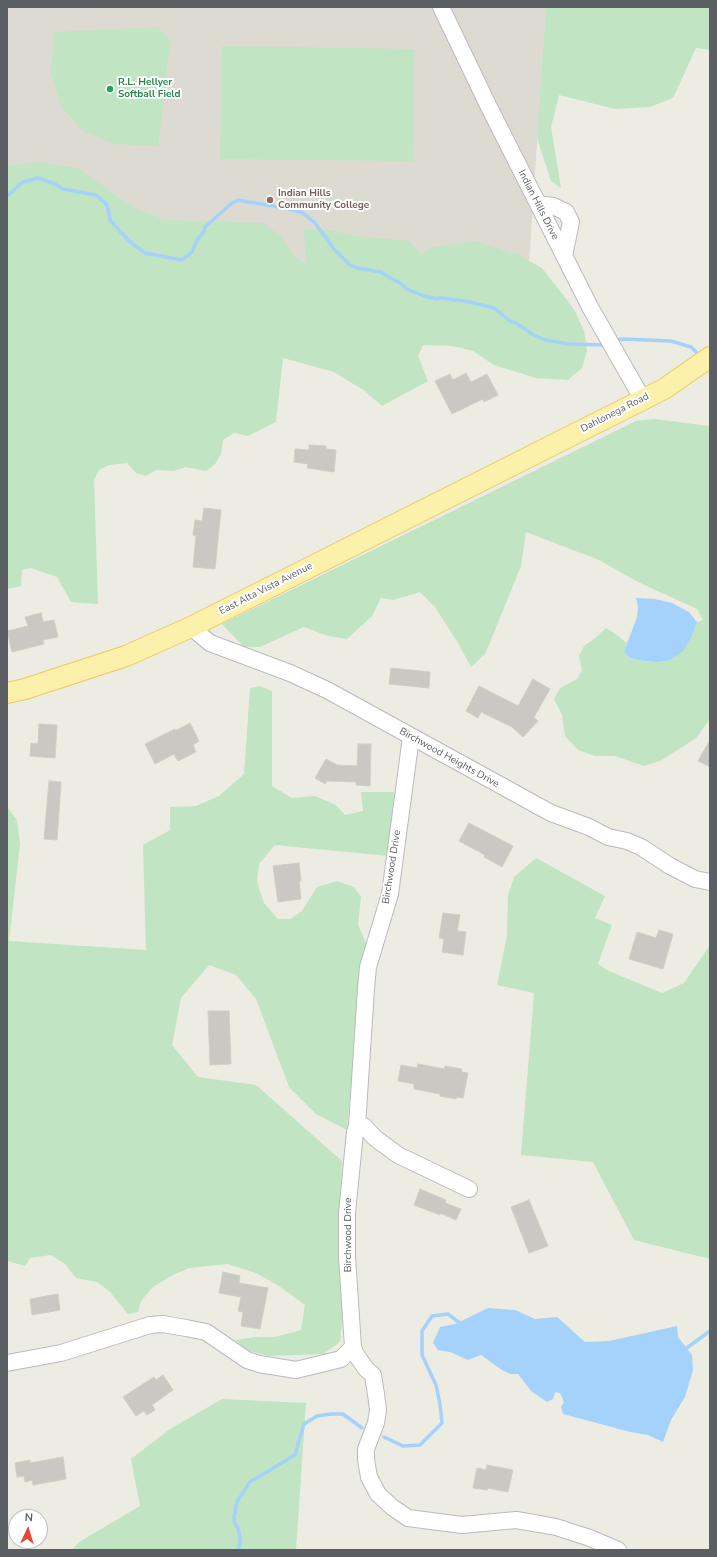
<!DOCTYPE html>
<style>
body{margin:0}
#map{position:relative;width:717px;height:1557px;overflow:hidden;background:#edece3;font-family:"Nunito Sans",sans-serif}
canvas{display:block}
.frame{position:absolute;inset:0;border:8px solid #5b5f63;pointer-events:none}
.north{position:absolute;left:8px;top:1509px;width:40px;height:40px;box-sizing:border-box;background:#fff;border:1px solid #bdbfc1;border-radius:50%;rotate:4deg;font-size:11px;font-weight:700;line-height:16px;text-align:center;color:#5b5f63}
.north::after{content:'';display:block;margin:auto;width:14px;height:18px;background:#e24935;clip-path:polygon(50% 0,100% 100%,50% 72%,0 100%)}
</style>
<div id="map">
<canvas width="717" height="1557"></canvas>
<div class="frame"></div>
<div class="north">N</div>
</div>
<script>
const g = document.querySelector('canvas').getContext('2d');
g.lineJoin = 'round';
function paint(path, color) {
  g.fillStyle = color;
  g.fill(path, 'evenodd');
}
function shape(rows) {
  const path = new Path2D();
  for (const r of rows) {
    path.moveTo(r[0], r[1]);
    for (let i = 2; i < r.length; i += 2) path.lineTo(r[i], r[i + 1]);
  }
  return path;
}
function stroke(path, color, width, dash) {
  g.strokeStyle = color;
  g.lineWidth = width;
  g.lineCap = dash ? 'butt' : 'round';
  g.setLineDash(dash || []);
  g.stroke(path);
}
function label(font, color, halo, rows, align = 'center') {
  g.font = font + ' "Nunito Sans",sans-serif';
  g.lineWidth = 4;
  g.setLineDash([]);
  g.textBaseline = 'middle';
  g.strokeStyle = halo;
  g.fillStyle = color;
  for (const [text, x, y, turn = 0] of rows) {
    g.save();
    g.translate(x, y);
    g.rotate((+turn || 0) * Math.PI / 180);
    g.textAlign = isNaN(turn) ? turn : align;
    if (halo) g.strokeText(text, 0, 0);
    g.fillText(text, 0, 0);
    g.restore();
  }
}
paint(shape([
 [7,7,546,7,527,295,7,262]
]), '#dddbd1');
paint(shape([
 [546,7,710,7,710,50,696,48,673,98,650,107,615,109,559,95,551,127,561,188,551,181,537,138],
 [158,27,170,41,158,146,115,144,83,131,61,106,51,73,54,32],
 [222,46,414,49,413,161,220,159],
 [37,162,78,168,132,207,165,220,263,223,280,235,295,257,307,264,303,229,327,230,358,236,410,241,421,254,431,248,475,241,519,255,542,268,574,309,584,331,587,351,582,368,568,380,536,378,494,365,473,351,453,346,423,345,418,356,428,381,382,406,365,391,334,372,283,358,276,422,248,436,234,433,223,440,221,454,215,464,206,471,185,467,174,471,156,470,146,476,136,473,127,463,109,465,99,470,94,480,98,604,71,602,57,577,31,568,22,570,21,586,7,589,7,166],
 [654,419,710,426,710,719,696,738,662,760,644,766,615,756,595,756,578,750,565,736,562,715,554,699,560,688,577,679,582,670,579,656,584,646,594,639,606,628,614,633,627,643,624,652,630,658,644,661,657,662,692,636,697,622,703,620,697,609,638,582,599,560,526,532,521,566,491,640,485,654,471,667,458,643,435,607,420,592,393,600,381,598,372,616,347,639,328,636,304,627,260,647,244,647,222,624,636,421],
 [260,686,272,691,272,786,292,798,315,796,336,805,345,815,363,811,361,792,394,792,388,856,275,845,259,864,257,882,264,903,278,919,290,919,302,911,317,887,337,881,354,887,361,897,358,925,367,945,362,965,347,1130,316,1114,289,1087,256,999,236,975,209,965,181,998,172,1045,198,1077,256,1085,342,1161,339,1221,343,1312,340,1342,323,1354,268,1356,246,1350,236,1340,256,1337,275,1337,301,1330,305,1305,279,1286,256,1273,227,1264,189,1268,171,1276,153,1287,141,1301,138,1312,128,1314,110,1292,97,1282,76,1278,65,1264,51,1255,30,1258,25,1266,7,1261,7,807,17,820,20,844,9,941,146,950,143,845,170,830,170,807,196,806,219,796,244,774,250,688],
 [536,858,605,896,595,918,612,925,598,964,609,971,662,993,684,983,710,945,710,1259,634,1240,593,1162,521,1155,534,993,497,985,507,936,508,895,514,877],
 [222,1399,306,1403,296,1550,72,1550,79,1542,140,1506,131,1459,170,1429]
]), '#c1e4c2');
paint(shape([
 [636,598,655,599,672,603,689,612,697,622,692,636,683,651,670,660,657,662,644,661,630,658,624,652,637,617,638,607],
 [488,1308,515,1310,535,1319,557,1317,585,1342,609,1341,677,1326,678,1337,692,1355,693,1370,685,1397,671,1420,663,1442,648,1435,630,1432,563,1414,561,1407,564,1402,560,1393,555,1392,553,1399,547,1402,531,1391,518,1374,510,1374,502,1370,481,1355,468,1360,450,1352,438,1350,433,1343,440,1327,455,1324]
]), '#a5d2fb');
stroke(shape([
 [7,196,23,182,38,178,55,184,63,189,96,195,107,205,110,220,129,241,145,253,182,260,192,252,197,240,204,232,205,227,232,203,238,200,289,209,303,213,315,223,334,249,350,265,357,268,381,272,395,281,399,282,407,289,424,296,437,299,440,298,466,301,494,308,510,321,516,323,532,334,545,340,569,344,606,345],
 [615,341,622,339,671,341,691,347,700,356],
 [684,1350,710,1331],
 [384,1437,403,1446,420,1445,442,1423,440,1404,436,1385,422,1355,422,1331,432,1316,448,1314,461,1324],
 [238,1550,240,1543,240,1537,238,1528,235,1524,234,1517,237,1502,250,1482,295,1455,304,1424,317,1416,331,1414,343,1414,362,1428]
]), '#a5d2fb', 3.5);
const building = shape([
 [466,373,471,382,487,374,498,395,484,402,483,399,452,414,435,381,450,374,453,380,466,373],
 [309,445,326,446,326,449,336,450,334,472,307,468,308,464,294,462,295,449,309,450,309,445],
 [204,508,221,510,215,569,193,567,196,536,193,535,195,520,202,521,204,508],
 [41,613,43,622,54,620,58,637,43,640,44,644,12,652,7,631,28,626,25,617,41,613],
 [391,668,430,672,429,688,389,684,391,668],
 [533,679,550,689,534,717,538,721,523,737,512,727,481,712,478,718,466,711,479,686,518,706,533,679],
 [190,723,199,741,193,745,196,752,178,761,174,754,155,764,145,744,175,729,175,731,190,723],
 [39,724,57,725,55,758,30,756,31,743,38,744,39,724],
 [710,740,710,767,698,761,710,740],
 [358,744,371,744,370,786,356,785,356,782,327,781,325,784,315,778,326,759,337,765,357,766,358,744],
 [49,781,61,782,57,840,44,839,49,781],
 [469,823,513,846,502,867,484,857,485,855,459,841,469,823],
 [299,863,301,881,299,882,301,899,278,902,273,866,299,863],
 [443,913,460,915,457,931,466,932,463,955,442,952,444,939,439,938,443,913],
 [659,930,673,934,663,969,629,959,637,932,656,938,659,930],
 [208,1011,229,1011,231,1064,210,1065,208,1011],
 [418,1064,445,1069,445,1066,462,1069,461,1072,468,1073,463,1098,457,1097,456,1099,440,1096,440,1094,414,1089,414,1084,398,1081,401,1065,417,1068,418,1064],
 [420,1189,446,1200,445,1203,461,1209,456,1220,440,1213,440,1215,414,1205,420,1189],
 [529,1200,548,1246,529,1253,511,1207,529,1200],
 [223,1272,240,1276,239,1283,268,1288,260,1329,241,1326,243,1312,238,1311,241,1297,219,1293,223,1272],
 [58,1294,60,1310,32,1315,30,1299,58,1294],
 [163,1375,173,1390,152,1405,155,1410,147,1415,144,1411,136,1416,123,1397,154,1377,156,1380,163,1375],
 [63,1457,66,1479,33,1485,32,1480,25,1482,24,1476,17,1477,15,1463,30,1460,30,1463,63,1457],
 [487,1465,513,1470,508,1492,488,1488,487,1490,473,1488,477,1468,486,1470,487,1465]
]);
paint(building, '#cac8c2');
stroke(building, '#d2cdc2', 1);
const minor = shape([
 [441,7,487,103,590,307,643,400],
 [538,204,553,206,566,212,571,222,564,256],
 [191,627,210,643,290,673,327,690,551,813,589,827,608,837,627,841,641,847,670,866,695,879,710,882],
 [357,1126,364,1126,375,1138,398,1155,469,1189],
 [353,1347,355,1353,366,1369,373,1375,376,1394,378,1410,376,1423,366,1449,366,1460,369,1477,378,1494,392,1507,408,1518,462,1525,516,1520,534,1523,556,1527,590,1538,618,1550],
 [7,1363,61,1353,150,1325,163,1324,186,1328,206,1332,247,1360,259,1364,296,1370,341,1359,353,1347,347,1257,347,1213,355,1132,357,1126,366,989,368,967,390,894,411,737]
]);
const major = shape([
 [7,693,25,689,126,656,191,627,664,389,710,357]
]);
stroke(minor, '#b8babf', 18);
stroke(major, '#ebc95e', 22);
stroke(minor, '#fff', 16);
stroke(major, '#fbf1aa', 20);
for (const [x, y, r, color] of [
 [110,89,4,"#2e9e5b"],
 [270,200,4,"#8d6e63"]
]) {
  const dot = new Path2D();
  dot.arc(x, y, r, 0, 2 * Math.PI);
  g.fillStyle = color;
  g.fill(dot);
  stroke(dot, '#fff', 1.5);
}
label('bold 10px', '#27864d', '#fff', [
 ["R.L. Hellyer",118,83],
 ["Softball Field",118,95]
], 'left');
label('bold 10px', '#785e54', '#fff', [
 ["Indian Hills",278,194],
 ["Community College",278,206]
], 'left');
label('10px', '#5b5f63', '#fff', [
 ["Indian Hills Drive",538,205,63],
 ["Dahlonega Road",615,413,-27],
 ["East Alta Vista Avenue",266,589,-27],
 ["Birchwood Heights Drive",449,758,29],
 ["Birchwood Drive",392,867,-81],
 ["Birchwood Drive",349,1235,-90]
]);
</script>
